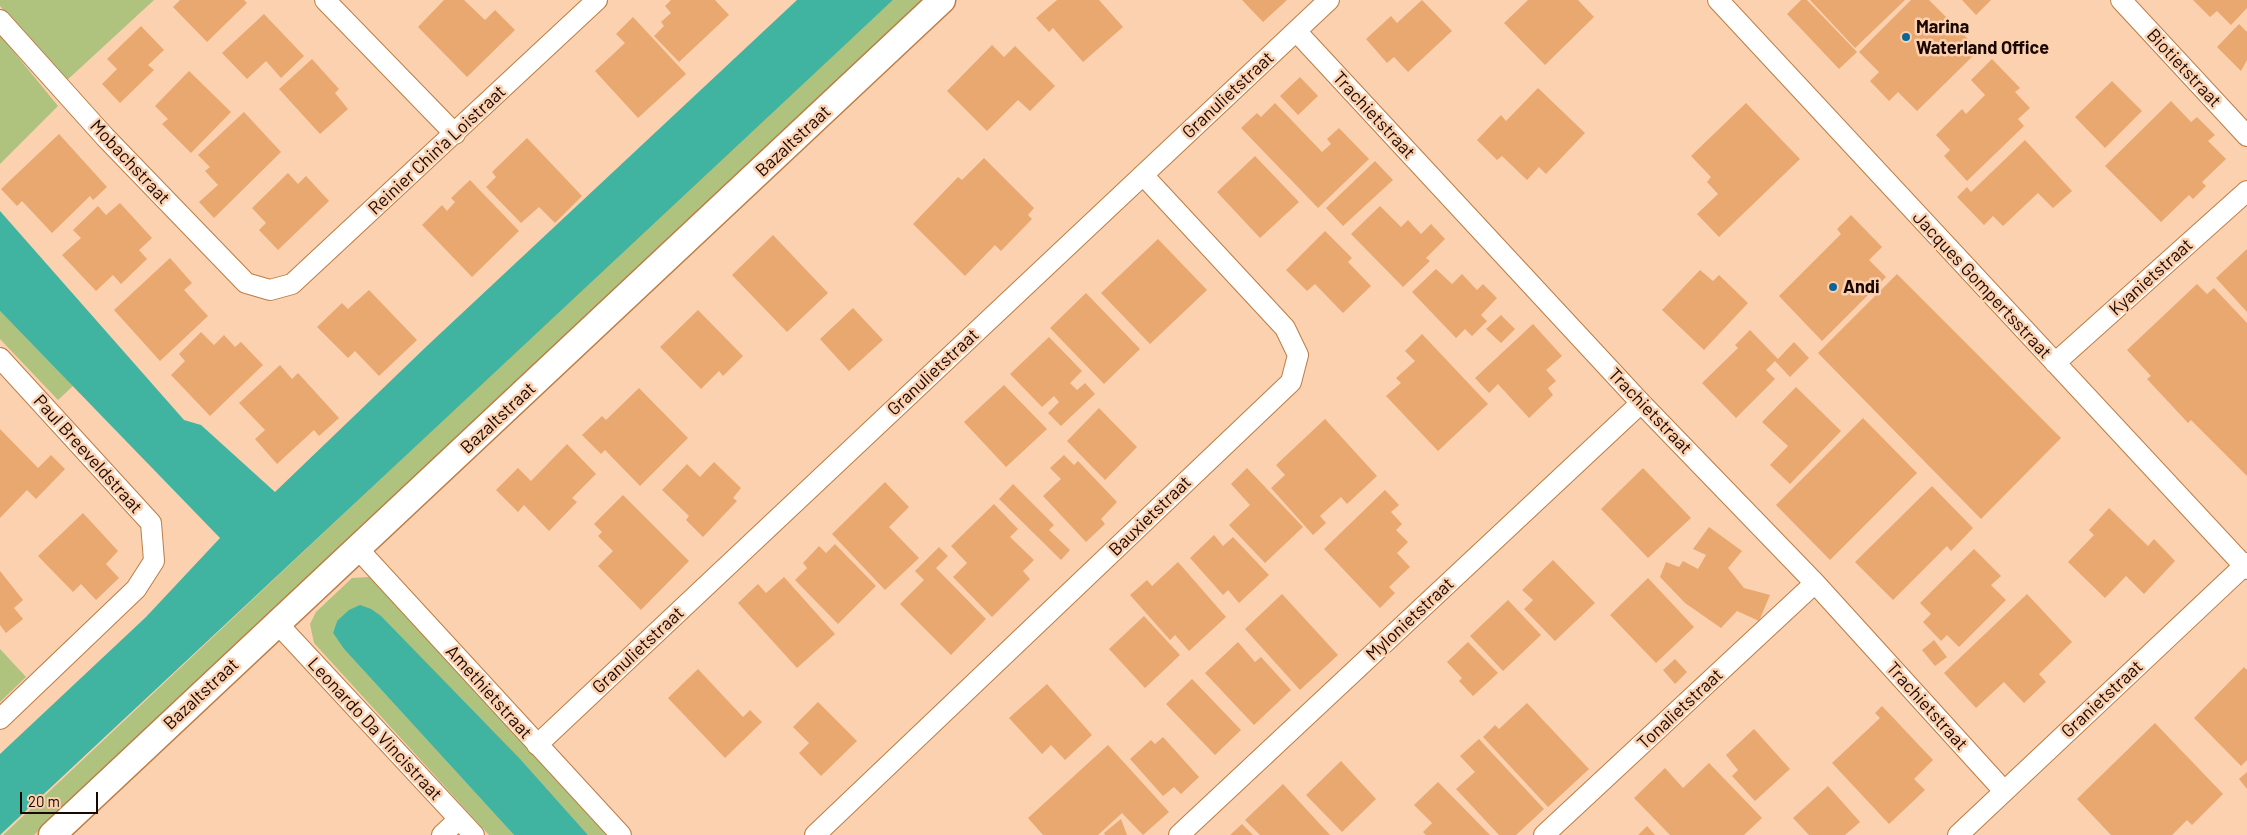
<!DOCTYPE html>
<style>
body{margin:0}
#map{position:relative;width:2247px;height:835px;overflow:hidden;background:#fbd1af;font-family:Barlow,sans-serif}
canvas{display:block}
.scale{position:absolute;left:20px;top:792px;width:78px;height:22px;box-sizing:border-box;border:2px solid #190700;border-top:0;padding-left:6px;font-size:15px;line-height:18px;white-space:nowrap;color:#190700;-webkit-text-stroke:4px #fbd1af;paint-order:stroke}
</style>
<div id="map">
<canvas width="2247" height="835"></canvas>
<div class="scale">20 m</div>
</div>
<script>
const g = document.querySelector('canvas').getContext('2d');
g.lineJoin = 'round';
function paint(path, color) {
  g.fillStyle = color;
  g.fill(path, 'evenodd');
}
function shape(rows) {
  const path = new Path2D();
  for (const r of rows) {
    path.moveTo(r[0], r[1]);
    for (let i = 2; i < r.length; i += 2) path.lineTo(r[i], r[i + 1]);
  }
  return path;
}
function stroke(path, color, width, dash) {
  g.strokeStyle = color;
  g.lineWidth = width;
  g.lineCap = dash ? 'butt' : 'round';
  g.setLineDash(dash || []);
  g.stroke(path);
}
function label(font, color, halo, rows, align = 'center') {
  g.font = font + ' Barlow,sans-serif';
  g.lineWidth = 5;
  g.setLineDash([]);
  g.textBaseline = 'middle';
  g.strokeStyle = halo;
  g.fillStyle = color;
  for (const [text, x, y, turn = 0] of rows) {
    g.save();
    g.translate(x, y);
    g.rotate((+turn || 0) * Math.PI / 180);
    g.textAlign = isNaN(turn) ? turn : align;
    if (halo) g.strokeText(text, 0, 0);
    g.fillText(text, 0, 0);
    g.restore();
  }
}
paint(shape([
 [0,0,154,0,65,82,0,6],
 [893,0,923,0,34,835,3,835,671,205],
 [0,35,58,106,0,164],
 [0,311,73,386,58,400,0,339],
 [369,577,383,585,608,835,588,835,522,761,337,621,333,633,344,649,514,835,489,835,314,643,310,624,316,612,352,578],
 [0,649,26,677,0,702]
]), '#afc27e');
paint(shape([
 [797,0,893,0,0,835,0,754,146,617,220,538,0,311,0,211,184,420,201,425,275,492,428,345],
 [360,605,371,609,381,616,522,761,588,835,514,835,344,649,333,633,337,621,349,610]
]), '#41b3a1');
paint(shape([
 [180,0,244,0,247,3,207,42,173,7],
 [444,0,464,0,485,20,495,10,515,30,467,77,418,27],
 [671,0,715,0,729,15,679,62,654,36,664,26,661,22,671,13,665,6],
 [1057,0,1099,0,1123,27,1083,62,1053,28,1049,32,1036,18],
 [1242,0,1287,0,1263,22],
 [1422,0,1452,31,1408,72,1394,57,1387,63,1366,39,1391,16,1397,23],
 [1528,0,1578,0,1594,17,1545,65,1504,23],
 [1801,0,1807,0,1857,52,1839,69,1787,14],
 [1810,0,1905,0,1855,48],
 [1911,0,1929,0,1979,50,1917,111,1898,92,1889,101,1870,81,1879,72,1859,52],
 [1962,0,1991,0,1976,15],
 [2193,0,2247,0,2247,8,2231,25,2217,11,2210,17],
 [264,14,304,56,281,78,266,61,247,79,222,53],
 [633,17,686,74,638,118,595,71,625,43,616,34],
 [2239,24,2247,32,2247,60,2241,71,2217,47],
 [141,26,164,50,148,65,154,70,120,103,102,84,117,69,107,59],
 [992,45,1004,57,1015,46,1055,86,1030,111,1018,100,987,131,947,91],
 [312,59,339,89,335,93,348,109,320,134,279,89],
 [1992,59,2020,88,2015,92,2030,108,2018,119,2024,126,1967,181,1944,156,1950,150,1936,135,1962,109,1966,114,1985,95,1971,80],
 [189,71,231,112,191,153,162,124,168,119,155,106],
 [1300,77,1318,96,1298,115,1280,96],
 [2112,81,2142,111,2105,148,2075,117],
 [1538,88,1585,133,1546,174,1539,167,1527,180,1502,156,1497,160,1477,140,1501,115,1506,121],
 [2171,101,2191,122,2197,117,2215,135,2208,141,2226,159,2202,182,2206,186,2193,199,2189,195,2161,222,2105,166],
 [1275,103,1322,152,1331,144,1327,139,1339,128,1369,159,1318,208,1241,128,1257,113,1261,117],
 [1746,103,1800,159,1719,237,1697,214,1718,194,1707,182,1711,177,1691,156],
 [244,112,281,152,214,218,199,202,218,185,205,171,210,167,198,155],
 [59,134,107,187,93,200,90,196,52,233,22,201,17,206,1,189],
 [527,138,582,196,555,223,539,207,521,223,486,187,496,177,492,172],
 [2025,140,2072,191,2053,208,2038,193,2003,226,1993,216,1984,225,1957,197,1967,187,1971,192],
 [1255,156,1299,202,1260,238,1217,192],
 [984,158,1034,208,1028,215,1032,219,1001,251,995,245,965,276,913,224,958,177,962,180],
 [1375,161,1393,180,1343,226,1326,208],
 [288,173,298,184,306,176,329,201,278,250,259,230,266,223,252,208],
 [470,180,519,231,472,277,422,225,442,205,447,211,455,202,451,198],
 [120,203,152,238,139,250,147,259,121,284,113,275,96,291,62,255,81,238,73,230,98,206,106,215],
 [1380,206,1401,227,1408,220,1421,234,1431,224,1445,239,1426,258,1430,261,1403,287,1351,234],
 [1851,215,1882,247,1869,260,1886,277,1822,341,1779,296,1841,234,1837,229],
 [1325,231,1352,258,1348,262,1371,286,1343,313,1315,284,1307,291,1286,270],
 [773,235,828,293,787,332,732,275],
 [1158,239,1207,290,1150,344,1101,293],
 [2247,249,2247,312,2216,278],
 [170,258,192,283,184,290,208,316,160,361,114,310],
 [1436,269,1452,284,1462,274,1477,290,1483,284,1497,298,1481,315,1487,321,1472,336,1465,329,1456,338,1412,292],
 [1700,270,1713,281,1719,275,1748,303,1704,350,1662,310],
 [1897,274,2061,438,1981,519,1818,353],
 [2197,284,2207,294,2214,288,2247,323,2247,476,2191,420,2188,423,2147,379,2151,376,2127,350],
 [369,290,417,340,379,376,355,351,348,358,317,327,342,303,348,309],
 [1086,293,1140,349,1104,384,1050,328],
 [853,308,883,340,849,371,820,339],
 [698,310,743,356,723,376,719,371,701,389,660,347],
 [1501,315,1515,329,1501,343,1486,329],
 [1533,324,1562,356,1546,370,1556,381,1548,388,1553,395,1529,418,1498,384,1489,393,1475,378],
 [1750,330,1778,359,1794,342,1809,358,1790,377,1775,361,1766,370,1775,379,1736,418,1702,383,1738,348,1735,345],
 [201,332,214,345,224,335,235,347,241,342,263,365,210,416,171,375,185,361,179,354],
 [1422,334,1488,404,1438,451,1386,396,1401,383,1396,378,1415,361,1405,351],
 [1049,337,1082,371,1070,383,1077,390,1085,383,1095,394,1061,426,1048,413,1059,402,1054,396,1042,407,1010,374],
 [280,365,292,379,298,373,339,418,319,436,314,430,277,464,255,439,265,430,239,403],
 [1004,385,1047,429,1006,467,964,422],
 [1796,387,1841,431,1790,484,1770,465,1788,446,1762,422],
 [639,388,688,438,640,486,605,450,601,454,582,435,602,416,606,420],
 [1099,408,1137,447,1105,480,1067,441],
 [1863,418,1917,473,1830,560,1776,505],
 [1325,419,1377,476,1347,504,1341,497,1320,516,1326,523,1313,535,1271,488,1285,475,1276,465],
 [0,429,38,468,51,455,65,469,36,499,27,490,0,518],
 [567,444,596,474,572,498,577,502,549,531,524,505,518,512,496,490,518,468,531,481],
 [1064,455,1074,465,1078,461,1117,502,1101,519,1105,524,1086,542,1043,496,1061,479,1050,468],
 [714,462,741,488,733,498,737,501,703,537,686,520,689,516,662,490,687,464,700,477],
 [1247,468,1303,527,1265,563,1229,525,1250,505,1231,484],
 [1643,468,1691,518,1648,558,1601,509],
 [885,482,909,507,889,527,919,558,885,590,832,534],
 [1013,484,1054,525,1049,530,1070,550,1061,560,999,499],
 [1932,486,1973,528,1951,551,1947,546,1893,600,1855,562],
 [1385,490,1399,505,1391,512,1402,524,1396,530,1408,542,1397,553,1410,567,1389,587,1395,593,1380,608,1324,549],
 [623,495,689,561,641,610,598,566,613,551,598,536,602,532,594,524],
 [994,504,1018,529,1010,537,1034,560,1023,571,1030,579,992,617,953,577,967,563,951,546],
 [2109,508,2148,546,2154,539,2175,561,2144,594,2126,576,2105,598,2068,562,2094,535,2089,530],
 [83,513,118,551,106,564,119,578,96,600,81,584,73,592,38,556],
 [1709,527,1742,551,1728,568,1744,588,1770,595,1759,621,1737,611,1721,628,1685,603,1660,577,1666,562,1679,567,1683,561,1698,569,1706,555,1693,549],
 [1214,535,1223,546,1233,537,1269,575,1239,603,1228,590,1223,595,1190,558],
 [835,544,876,586,838,624,795,580,807,568,803,563,819,546,826,553],
 [939,547,948,556,936,568,986,619,951,655,900,604,924,580,915,571],
 [1974,549,2001,576,1991,585,2006,600,1959,647,1947,635,1941,641,1923,622,1931,614,1920,603],
 [1553,560,1595,603,1555,641,1524,609,1533,600,1522,590],
 [1178,562,1226,617,1189,651,1175,635,1170,640,1130,595,1147,580,1152,586],
 [0,571,23,600,14,608,23,619,6,633,0,625],
 [784,577,835,634,797,668,738,603,758,584,766,593],
 [1648,578,1694,627,1656,663,1610,615],
 [1282,594,1338,655,1300,690,1245,629],
 [2027,594,2072,642,2039,674,2046,682,2024,703,2004,682,1976,708,1944,673],
 [1508,600,1541,635,1503,671,1470,636],
 [1144,616,1180,655,1145,688,1109,649],
 [1934,640,1947,657,1935,666,1922,650],
 [1238,642,1255,662,1261,657,1291,690,1254,725,1205,673],
 [1468,642,1498,673,1473,696,1459,681,1462,678,1447,662],
 [1675,659,1687,672,1675,684,1663,670],
 [2244,667,2247,670,2247,760,2241,766,2194,718],
 [698,669,743,717,750,710,762,722,725,758,668,698],
 [1192,679,1241,730,1215,755,1166,704],
 [1047,684,1092,735,1065,760,1051,745,1042,754,1009,718],
 [818,702,857,741,821,776,799,753,809,743,793,727],
 [1527,703,1589,769,1548,807,1483,737,1495,725,1499,729],
 [1882,706,1933,760,1914,779,1925,790,1889,824,1832,763,1880,718,1875,713],
 [2155,723,2223,794,2192,825,2187,820,2172,835,2111,835,2077,799],
 [1754,729,1790,769,1755,801,1732,776,1738,770,1726,755],
 [1163,737,1199,777,1181,794,1174,787,1163,796,1130,759,1151,740,1155,744],
 [1479,739,1544,809,1516,835,1499,835,1456,789,1475,772,1460,756],
 [1108,745,1169,812,1143,835,1122,813,1098,835,1043,835,1028,818],
 [1341,761,1376,799,1342,832,1306,795],
 [1709,763,1762,818,1744,835,1670,835,1634,798,1665,768,1683,788],
 [2247,772,2247,789,2239,779],
 [1438,782,1490,835,1426,835,1423,832,1432,823,1414,805],
 [1283,784,1330,835,1260,835,1245,820],
 [1828,786,1860,822,1845,835,1809,835,1793,818],
 [1121,819,1127,835,1105,835,1104,833],
 [1242,824,1253,835,1230,835],
 [1647,826,1655,835,1638,835]
]), '#e8a870');
const minor = shape([
 [325,0,455,134],
 [1718,0,2247,569],
 [2121,0,2247,136],
 [0,20,105,137,246,283,270,290,292,284,597,0],
 [1296,31,1641,403,1815,583,2004,791],
 [0,358,151,523,154,561,136,589,0,719],
 [2055,363,2247,191],
 [358,549,621,835],
 [277,623,474,835],
 [537,745,1329,0],
 [442,835,459,819],
 [815,835,1291,382,1298,355,1285,328,1143,175],
 [1179,835,1641,403],
 [1544,835,1815,583],
 [1958,835,2247,563]
]);
const tertiary = shape([
 [52,835,942,0]
]);
stroke(minor, '#bd7d43', 22);
stroke(tertiary, '#bd7d43', 29);
stroke(minor, '#fff', 20);
stroke(tertiary, '#fff', 26);
for (const [x, y, r, color] of [
 [1906,37,5,"#0d6595"],
 [1833,287,5,"#0d6595"]
]) {
  const dot = new Path2D();
  dot.arc(x, y, r, 0, 2 * Math.PI);
  g.fillStyle = color;
  g.fill(dot);
  stroke(dot, '#fbd1af', 2);
}
label('bold 18px', '#190700', '#fbd1af', [
 ["Marina",1916,27],
 ["Waterland Office",1916,48],
 ["Andi",1843,287]
], 'left');
label('18px', '#190700', '#fbd1af', [
 ["Biotietstraat",2184,68,47],
 ["Granulietstraat",1228,95,-43],
 ["Trachietstraat",1374,115,47],
 ["Bazaltstraat",793,141,-43],
 ["Reinier Chin'a Loistraat",437,150,-43],
 ["Mobachstraat",130,162,47],
 ["Kyanietstraat",2151,277,-42],
 ["Jacques Gompertsstraat",1982,285,47],
 ["Granulietstraat",933,372,-43],
 ["Trachietstraat",1650,411,46],
 ["Bazaltstraat",498,418,-43],
 ["Paul Breeveldstraat",88,454,48],
 ["Bauxietstraat",1150,516,-44],
 ["Mylonietstraat",1410,619,-43],
 ["Granulietstraat",638,650,-43],
 ["Amethietstraat",489,692,48],
 ["Bazaltstraat",201,694,-43],
 ["Granietstraat",2102,699,-43],
 ["Trachietstraat",1927,706,48],
 ["Tonalietstraat",1680,709,-43],
 ["Leonardo Da Vincistraat",375,729,47]
]);
</script>
